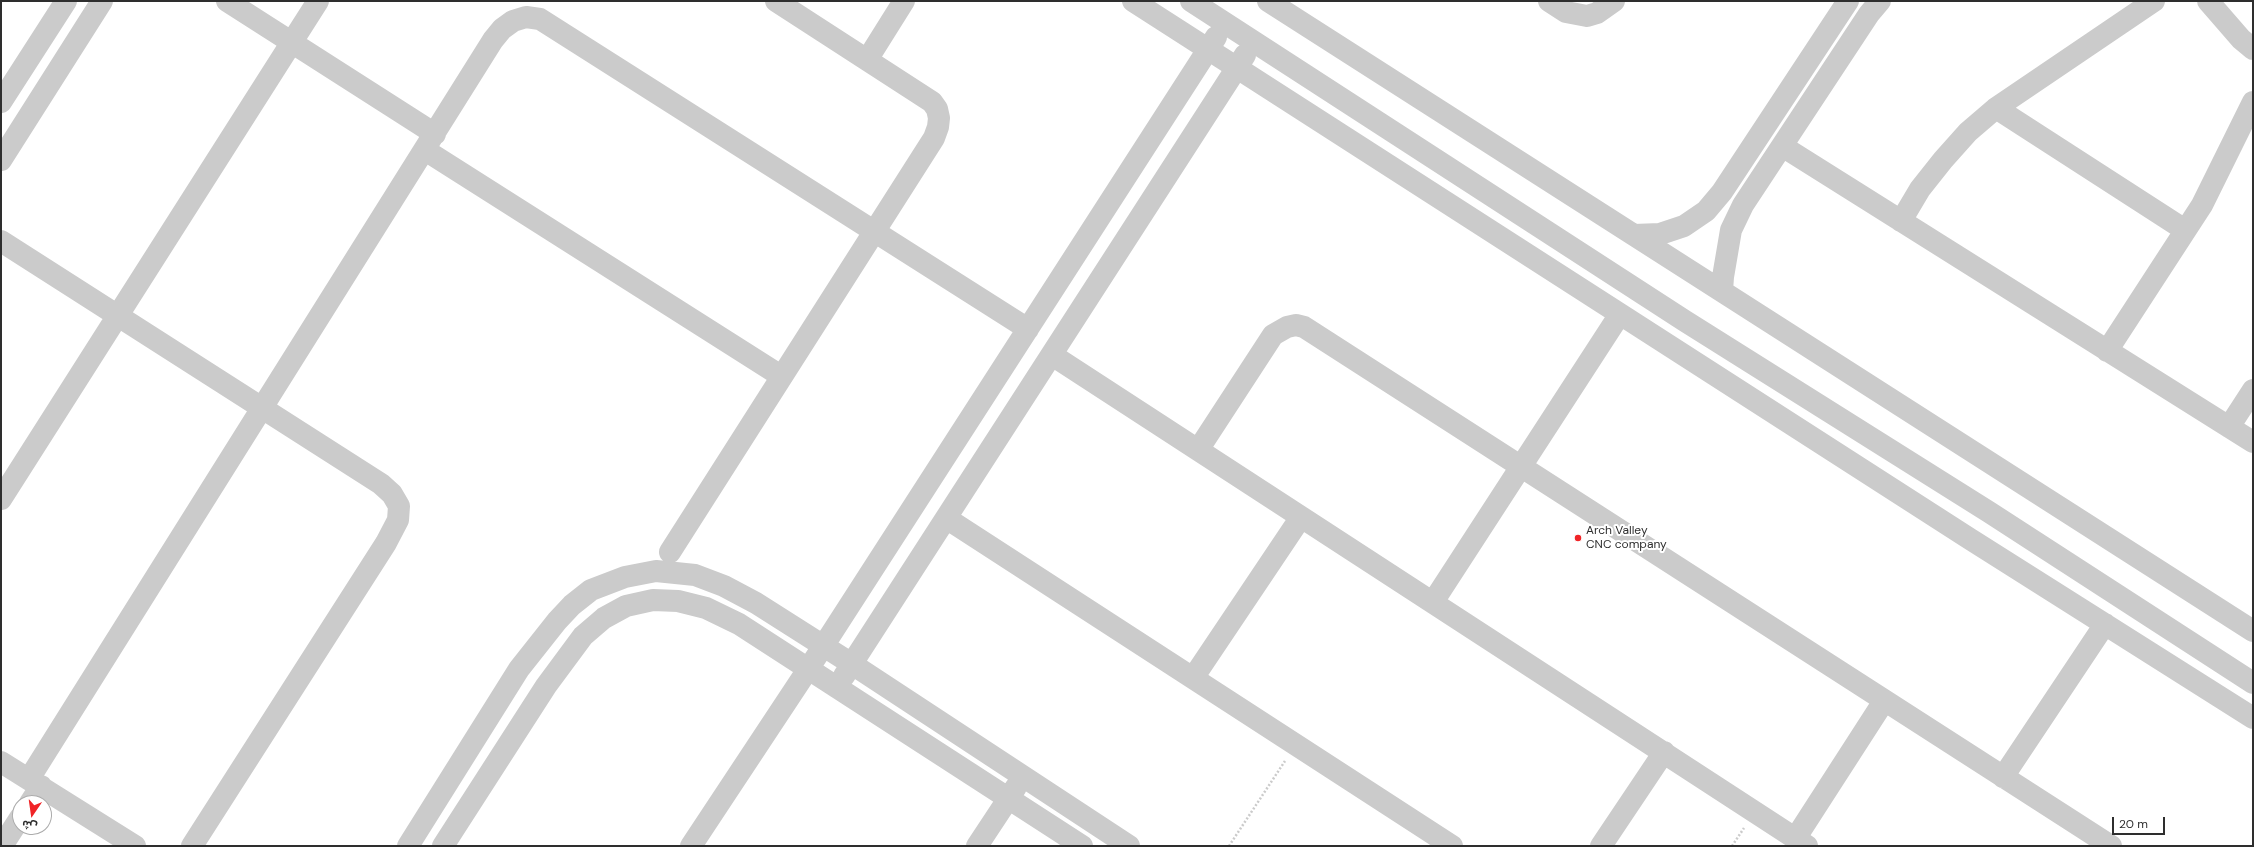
<!DOCTYPE html>
<meta charset="utf-8">
<style>
body{margin:0}
#map{position:relative;width:2254px;height:847px;overflow:hidden;background:#fff;font-family:"DM Sans","Noto Sans Arabic",sans-serif}
canvas{display:block}
.frame{position:absolute;inset:0;border:2px solid #2e2e2e;pointer-events:none}
.north{position:absolute;left:12px;top:795px;width:40px;height:40px;box-sizing:border-box;background:#fff;border:1px solid #ababab;border-radius:50%;rotate:193deg;font-size:11px;font-weight:700;line-height:16px;text-align:center;color:#2e2e2e}
.north::after{content:'';display:block;margin:auto;width:14px;height:18px;background:#f02427;clip-path:polygon(50% 0,100% 100%,50% 72%,0 100%)}
.scale{position:absolute;left:2112px;top:817px;width:53px;height:18px;box-sizing:border-box;border:2px solid #2e2e2e;border-top:0;padding-left:5px;font-size:12px;line-height:14px;white-space:nowrap;color:#2e2e2e;-webkit-text-stroke:3px #fff;paint-order:stroke}
</style>
<div id="map">
<canvas width="2254" height="847"></canvas>
<div class="frame"></div>
<div class="north">ش</div>
<div class="scale">20 m</div>
</div>
<script>
const g = document.querySelector('canvas').getContext('2d');
g.lineJoin = 'round';
function shape(rows) {
  const path = new Path2D();
  for (const r of rows) {
    path.moveTo(r[0], r[1]);
    for (let i = 2; i < r.length; i += 2) path.lineTo(r[i], r[i + 1]);
  }
  return path;
}
function stroke(path, color, width, dash) {
  g.strokeStyle = color;
  g.lineWidth = width;
  g.lineCap = dash ? 'butt' : 'round';
  g.setLineDash(dash || []);
  g.stroke(path);
}
function label(font, color, halo, rows, align = 'center') {
  g.font = font + ' "DM Sans",sans-serif';
  g.lineWidth = 4;
  g.setLineDash([]);
  g.textBaseline = 'middle';
  g.strokeStyle = halo;
  g.fillStyle = color;
  for (const [text, x, y, turn = 0] of rows) {
    g.save();
    g.translate(x, y);
    g.rotate((+turn || 0) * Math.PI / 180);
    g.textAlign = isNaN(turn) ? turn : align;
    if (halo) g.strokeText(text, 0, 0);
    g.fillText(text, 0, 0);
    g.restore();
  }
}
stroke(shape([
 [1229,846,1285,761],
 [1732,846,1744,828]
]), '#cbcbcb', 2.5, [2, 2]);
stroke(shape([
 [227,1,435,134],
 [1133,1,1970,539,2253,718],
 [1191,1,1685,321,1989,512,2253,683],
 [1268,1,2253,631],
 [1549,1,1566,12,1587,16,1597,13,1614,1],
 [2208,1,2241,39,2253,49],
 [867,60,904,1],
 [1,102,66,1],
 [1996,108,2185,230],
 [1782,146,2253,442],
 [425,150,781,376],
 [1,160,102,1],
 [1901,221,1920,189,1943,160,1968,132,1996,108,2154,1],
 [1634,235,1660,234,1684,226,1706,211,1722,192,1848,1],
 [1,241,381,484,392,494,399,506,398,520,386,543,192,846],
 [1722,291,1723,277,1731,230,1743,205,1869,14,1880,1],
 [2107,351,2202,205,2253,102],
 [1052,355,1807,846],
 [2229,427,2253,390],
 [1198,450,1273,335,1287,327,1296,325,1304,327,2111,846],
 [1,499,318,1],
 [946,518,1452,846],
 [670,552,934,138,938,127,939,118,937,109,932,102,776,1],
 [1433,602,1620,314],
 [844,676,1245,55],
 [1193,678,1301,517],
 [1,762,135,846],
 [2003,777,2105,624],
 [29,779,493,40,502,29,513,21,526,17,540,19,1028,329],
 [30,803,41,786],
 [1795,839,1884,701],
 [2,846,20,818],
 [408,846,519,669,557,621,572,605,591,590,625,577,656,571,695,575,724,586,756,603,852,664,1129,846],
 [443,846,546,686,583,636,604,618,626,606,653,600,678,601,706,608,739,624,1082,846],
 [691,846,824,645,1216,37],
 [977,846,1016,787],
 [1601,846,1664,752]
]), '#cbcbcb', 22);
for (const [x, y, r, color] of [
 [1578,538,4,"#f02427"]
]) {
  const dot = new Path2D();
  dot.arc(x, y, r, 0, 2 * Math.PI);
  g.fillStyle = color;
  g.fill(dot);
  stroke(dot, '#fff', 1.5);
}
label('12px', '#2e2e2e', '#fff', [
 ["Arch Valley",1586,531],
 ["CNC company",1586,545]
], 'left');
</script>
